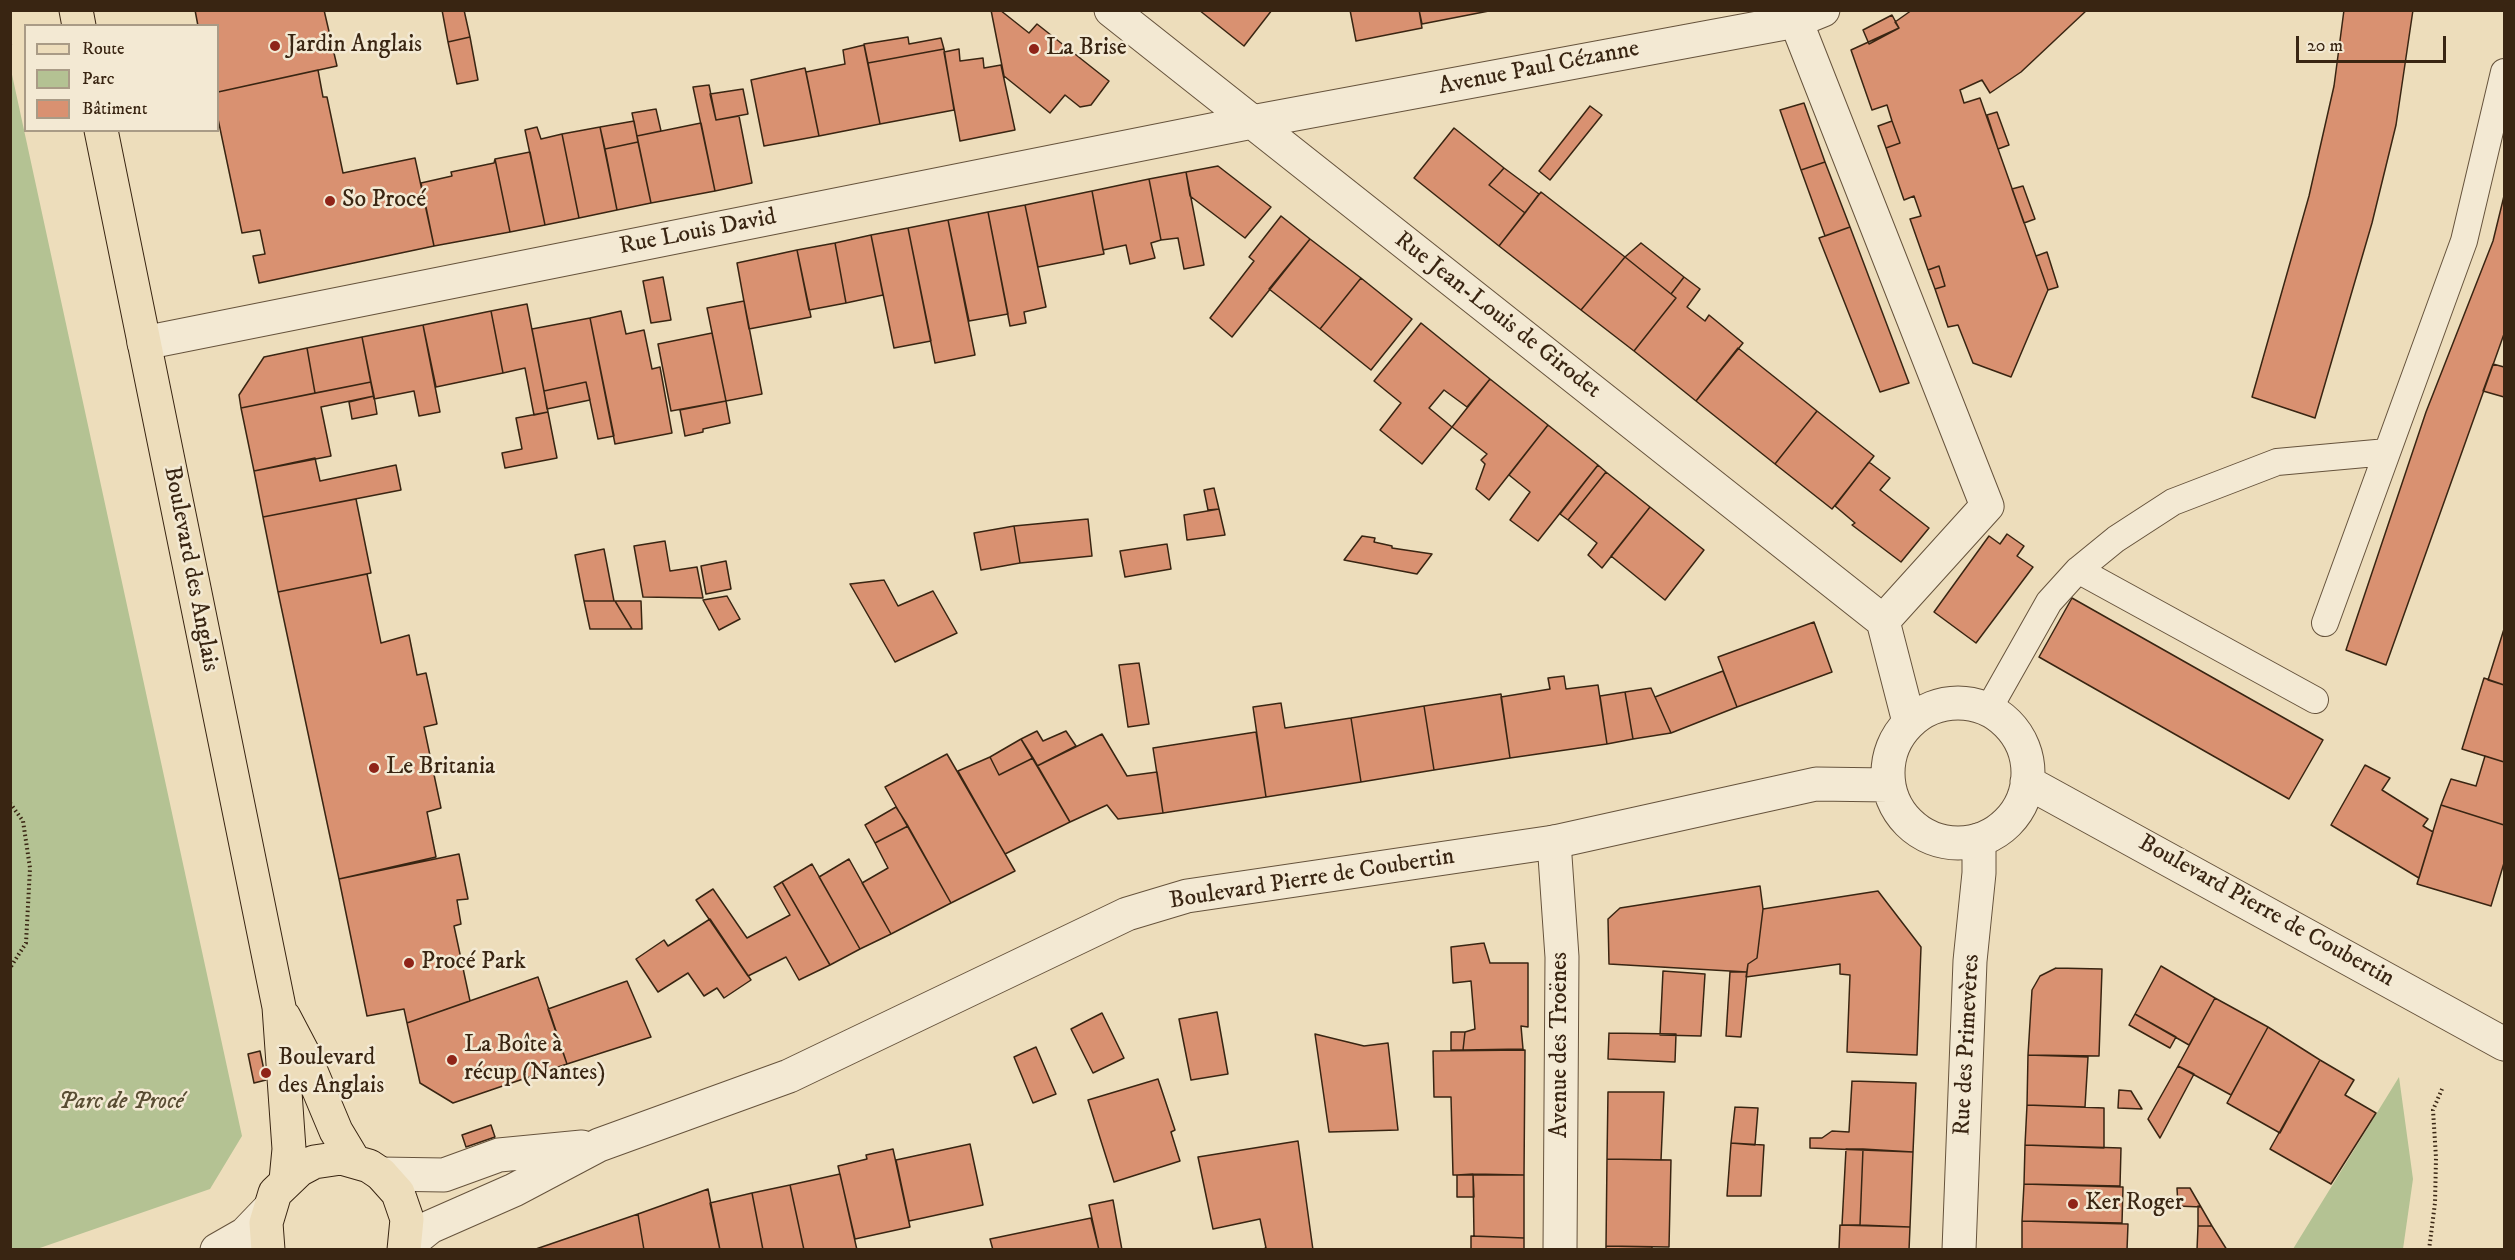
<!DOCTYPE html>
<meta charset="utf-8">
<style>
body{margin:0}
#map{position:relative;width:2515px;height:1260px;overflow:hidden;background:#edddbb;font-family:"IM FELL DW Pica",serif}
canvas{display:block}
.frame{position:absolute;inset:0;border:12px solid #392512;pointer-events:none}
.legend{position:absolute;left:24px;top:24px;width:195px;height:108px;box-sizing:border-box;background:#f3e9d3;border:2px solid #a99b86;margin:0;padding:8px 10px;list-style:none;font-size:18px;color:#392512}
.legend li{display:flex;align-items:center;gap:12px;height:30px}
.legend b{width:30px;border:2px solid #a99b86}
.scale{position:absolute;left:2296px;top:36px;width:150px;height:27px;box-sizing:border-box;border:3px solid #392512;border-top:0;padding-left:8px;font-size:18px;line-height:21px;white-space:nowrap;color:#392512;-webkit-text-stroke:4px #f3e9d3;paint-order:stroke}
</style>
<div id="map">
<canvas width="2515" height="1260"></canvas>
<div class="frame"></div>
<ul class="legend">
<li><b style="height:8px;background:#edddbb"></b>Route</li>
<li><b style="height:16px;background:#b4c293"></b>Parc</li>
<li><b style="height:16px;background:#d99171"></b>Bâtiment</li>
</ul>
<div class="scale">20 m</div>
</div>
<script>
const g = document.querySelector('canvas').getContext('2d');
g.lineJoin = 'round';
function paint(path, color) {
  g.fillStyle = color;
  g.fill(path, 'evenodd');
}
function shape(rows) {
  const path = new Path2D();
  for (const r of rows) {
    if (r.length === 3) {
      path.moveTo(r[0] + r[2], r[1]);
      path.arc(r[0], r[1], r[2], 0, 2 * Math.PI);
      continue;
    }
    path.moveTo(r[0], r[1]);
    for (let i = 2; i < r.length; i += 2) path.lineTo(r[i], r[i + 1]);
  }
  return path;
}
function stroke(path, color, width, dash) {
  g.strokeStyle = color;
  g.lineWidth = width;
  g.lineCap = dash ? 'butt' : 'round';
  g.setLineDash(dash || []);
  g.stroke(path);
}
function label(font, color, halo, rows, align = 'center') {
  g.font = font + ' "IM FELL DW Pica",serif';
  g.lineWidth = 5;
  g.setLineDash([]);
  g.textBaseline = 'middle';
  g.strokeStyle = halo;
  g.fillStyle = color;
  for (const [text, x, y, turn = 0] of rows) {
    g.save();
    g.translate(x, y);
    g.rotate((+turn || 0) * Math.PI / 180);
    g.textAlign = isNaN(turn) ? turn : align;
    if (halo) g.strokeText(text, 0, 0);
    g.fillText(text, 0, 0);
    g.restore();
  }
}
paint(shape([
 [11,70,242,1136,210,1189,34,1250,10,1249],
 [2399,1077,2413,1179,2403,1249,2293,1249]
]), '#b4c293');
const building = shape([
 [195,10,324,10,337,66,218,92,218,26,198,26,195,10],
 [442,10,464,10,470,37,448,42,442,10],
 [991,10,1000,10,1029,33,1037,24,1109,81,1091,105,1080,107,1065,95,1050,113,1004,76,991,10],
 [1199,10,1272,10,1244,46,1199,10],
 [1350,10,1419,10,1422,28,1356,41,1350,10],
 [1419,10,1494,10,1422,24,1419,10],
 [1912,10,2087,10,2021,72,1990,93,1982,80,1960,90,1964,103,1980,98,2048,290,2011,377,1973,363,1958,325,1948,327,1935,289,1945,286,1939,266,1928,270,1910,219,1921,216,1914,196,1904,200,1886,148,1900,143,1892,121,1887,105,1872,110,1851,50,1899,28,1895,22,1912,10],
 [2344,10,2413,10,2396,125,2372,223,2315,418,2252,397,2309,196,2334,86,2344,10],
 [1892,15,1899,28,1869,44,1863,30,1892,15],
 [470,37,478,80,457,84,448,42,470,37],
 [908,37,909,44,941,38,944,49,868,63,864,44,908,37],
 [864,45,880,124,819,136,806,72,845,64,843,50,864,45],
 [944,49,954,110,880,124,868,63,944,49],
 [959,49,960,61,983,58,984,68,1001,65,1015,130,960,141,944,52,959,49],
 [805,68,819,136,764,146,751,80,805,68],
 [318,70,323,97,327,97,343,173,415,158,434,246,259,283,253,256,265,254,260,230,242,233,218,119,218,92,318,70],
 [709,85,716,120,739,116,752,183,715,191,693,87,709,85],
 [743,89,748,114,716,120,710,94,743,89],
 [1804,103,1825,162,1801,170,1780,110,1804,103],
 [1590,106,1602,115,1550,180,1539,171,1590,106],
 [656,109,661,131,637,136,632,113,656,109],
 [1997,112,2009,145,1998,149,1987,115,1997,112],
 [634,121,638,142,605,149,600,127,634,121],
 [1892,121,1900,143,1886,148,1878,126,1892,121],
 [701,123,715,191,651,203,637,136,701,123],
 [537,127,541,139,562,134,579,218,545,225,525,130,537,127],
 [600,127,617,210,579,218,562,134,600,127],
 [1454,128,1504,168,1489,185,1525,213,1499,246,1414,178,1454,128],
 [638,142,651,203,617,210,605,149,638,142],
 [530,152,545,225,510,232,495,159,530,152],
 [495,159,510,232,434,246,421,183,452,176,451,172,494,163,495,159],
 [1825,162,1850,227,1825,236,1801,170,1825,162],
 [1218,166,1271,207,1245,238,1190,196,1186,172,1218,166],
 [1504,168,1539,194,1525,213,1489,185,1504,168],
 [1186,172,1204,265,1184,269,1178,238,1161,240,1149,179,1186,172],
 [1149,179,1161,240,1151,243,1155,258,1130,264,1126,245,1103,250,1092,191,1149,179],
 [2023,186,2035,219,2024,223,2012,189,2023,186],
 [1092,191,1104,254,1038,267,1025,205,1092,191],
 [1541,192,1625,257,1581,310,1499,246,1541,192],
 [2504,196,2504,334,2386,665,2346,650,2426,412,2493,241,2504,196],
 [1025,205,1046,307,1024,312,1026,323,1010,326,988,212,1025,205],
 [988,212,1008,314,969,321,948,220,988,212],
 [1281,216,1310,239,1232,337,1210,318,1254,261,1249,257,1281,216],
 [948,220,975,355,935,363,908,228,948,220],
 [1850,227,1909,383,1880,392,1819,238,1850,227],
 [908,228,931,341,894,348,871,235,908,228],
 [871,235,883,295,846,303,835,243,871,235],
 [1310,239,1361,278,1320,329,1269,289,1310,239],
 [835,243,846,303,809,310,797,250,835,243],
 [1641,243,1684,277,1671,294,1625,257,1641,243],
 [797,250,811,317,749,329,737,263,797,250],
 [2047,252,2058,287,2048,290,2036,256,2047,252],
 [1625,257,1676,298,1634,351,1581,310,1625,257],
 [1939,266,1945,286,1935,289,1928,270,1939,266],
 [663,277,671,320,651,323,643,281,663,277],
 [1684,277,1700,289,1687,307,1705,321,1709,315,1743,343,1696,401,1634,351,1676,298,1671,294,1684,277],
 [1361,278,1412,319,1371,370,1320,329,1361,278],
 [744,301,762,394,726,401,707,308,744,301],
 [527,304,548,412,534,415,525,368,503,373,491,311,527,304],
 [491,311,503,373,436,387,423,325,491,311],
 [621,311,626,334,644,330,652,369,660,367,672,433,615,444,590,318,621,311],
 [590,318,614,436,598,439,586,382,544,391,532,329,590,318],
 [1421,323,1490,379,1467,407,1444,390,1429,408,1452,427,1422,464,1380,430,1401,403,1374,381,1421,323],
 [423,325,440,412,419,416,414,391,374,399,362,337,423,325],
 [712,333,726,401,671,411,658,344,712,333],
 [362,337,371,382,315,393,307,348,362,337],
 [307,348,315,393,241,408,239,395,264,357,307,348],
 [1738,348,1817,411,1775,464,1696,401,1738,348],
 [2493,364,2504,367,2504,397,2483,391,2493,364],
 [1490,379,1548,425,1489,500,1476,489,1485,464,1481,460,1487,454,1452,427,1490,379],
 [371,382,374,396,321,407,331,456,254,471,241,408,371,382],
 [586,382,590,400,547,409,544,391,586,382],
 [374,396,377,414,352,419,349,402,374,396],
 [726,401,730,423,703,429,703,432,685,436,680,410,726,401],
 [1817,411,1874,456,1832,509,1775,464,1817,411],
 [548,412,557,458,505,468,502,453,522,449,516,418,548,412],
 [1548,425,1598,465,1538,541,1510,520,1530,492,1509,475,1548,425],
 [315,458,320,481,396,465,401,490,263,517,254,471,315,458],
 [1869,462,1890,478,1880,490,1929,528,1901,562,1852,525,1855,523,1835,506,1869,462],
 [1598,465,1606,472,1568,520,1560,514,1598,465],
 [1606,472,1650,507,1602,568,1588,555,1597,543,1568,520,1606,472],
 [1214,488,1219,509,1208,510,1204,490,1214,488],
 [356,499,371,573,278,592,263,517,356,499],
 [1650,507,1704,550,1665,600,1611,556,1650,507],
 [1219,509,1225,535,1187,540,1184,515,1219,509],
 [1088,519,1092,556,1020,563,1014,526,1088,519],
 [1014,526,1020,563,981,570,974,533,1014,526],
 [2007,534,2024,546,2017,556,2033,567,1976,643,1934,612,1989,536,2000,544,2007,534],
 [1362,536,1375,538,1374,542,1392,546,1392,548,1432,554,1417,574,1344,560,1362,536],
 [665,541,670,571,697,567,703,598,643,597,634,546,665,541],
 [1167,544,1171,569,1125,577,1120,551,1167,544],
 [604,549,614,601,584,601,575,555,604,549],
 [726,561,731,589,706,594,701,566,726,561],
 [367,574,381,643,409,635,417,675,426,673,437,724,424,727,441,808,427,812,436,857,339,879,278,592,367,574],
 [884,580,898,606,933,591,957,633,895,662,850,584,884,580],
 [727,596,740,619,719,630,703,600,727,596],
 [2072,598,2323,740,2289,799,2039,657,2072,598],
 [584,601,615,601,632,629,590,629,584,601],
 [615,601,641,601,642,629,632,629,615,601],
 [1814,622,1832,672,1737,707,1718,657,1814,622],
 [2504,629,2504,685,2488,680,2504,629],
 [1139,663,1149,724,1128,727,1119,665,1139,663],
 [1723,671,1737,707,1671,733,1655,697,1723,671],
 [1564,676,1566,689,1598,685,1607,744,1510,758,1501,697,1550,689,1548,678,1564,676],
 [2484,678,2504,685,2504,762,2462,749,2484,678],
 [1651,688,1671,733,1633,739,1625,692,1651,688],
 [1625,692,1633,739,1607,744,1600,696,1625,692],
 [1501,694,1510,758,1434,770,1424,706,1501,694],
 [1281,703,1285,728,1351,718,1361,782,1266,797,1253,707,1281,703],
 [1424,706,1434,770,1361,782,1351,718,1424,706],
 [1037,731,1043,741,1066,731,1076,746,1037,766,1021,739,1037,731],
 [1256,732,1266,797,1163,813,1153,748,1256,732],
 [1102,734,1127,776,1157,772,1163,813,1118,819,1107,805,1070,822,1037,766,1102,734],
 [1021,739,1033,758,999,775,990,757,1021,739],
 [947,754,1015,871,951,903,885,787,947,754],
 [2485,756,2504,762,2504,825,2441,805,2451,779,2476,786,2485,756],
 [990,757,999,775,1033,758,1070,822,1005,854,958,771,990,757],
 [2365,765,2390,778,2382,790,2428,819,2423,826,2433,832,2419,878,2331,825,2365,765],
 [2441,805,2504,825,2504,863,2491,906,2417,884,2441,805],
 [896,807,908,826,875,843,865,825,896,807],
 [908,826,951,903,891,934,862,883,888,868,875,843,908,826],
 [459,854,468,899,457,900,461,924,454,926,470,1001,407,1023,404,1009,367,1016,339,879,459,854],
 [849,859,891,934,860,949,819,877,849,859],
 [812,864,860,949,830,965,782,882,812,864],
 [782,882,830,965,799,980,786,957,748,976,696,900,713,889,747,938,790,915,774,887,782,882],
 [1760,886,1763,909,1757,958,1748,964,1747,972,1609,964,1608,919,1620,908,1760,886],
 [1878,891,1921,947,1917,1055,1847,1052,1850,975,1840,974,1840,964,1746,977,1748,964,1757,958,1763,909,1878,891],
 [710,919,751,980,724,998,717,988,704,996,688,973,658,992,636,959,664,940,668,946,710,919],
 [1484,943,1490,963,1528,963,1528,1027,1521,1026,1523,1049,1463,1050,1465,1032,1475,1029,1471,981,1453,983,1451,947,1484,943],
 [2161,966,2215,998,2189,1045,2135,1014,2161,966],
 [2056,968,2102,969,2099,1056,2028,1055,2032,990,2040,976,2056,968],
 [1663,971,1705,974,1701,1036,1660,1035,1663,971],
 [1730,972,1747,972,1741,1037,1726,1036,1730,972],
 [538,977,567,1064,453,1103,420,1083,407,1023,538,977],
 [627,981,651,1037,567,1064,548,1009,627,981],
 [2215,998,2268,1027,2231,1095,2178,1066,2215,998],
 [1217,1012,1228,1074,1191,1080,1179,1019,1217,1012],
 [1102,1013,1124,1058,1093,1073,1071,1029,1102,1013],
 [2135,1014,2176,1037,2170,1048,2129,1025,2135,1014],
 [2268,1027,2320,1060,2280,1133,2227,1103,2268,1027],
 [1451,1032,1465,1032,1463,1050,1451,1050,1451,1032],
 [1609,1033,1676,1034,1675,1062,1608,1059,1609,1033],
 [1315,1034,1364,1046,1388,1043,1398,1130,1329,1132,1315,1034],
 [1036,1047,1056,1094,1033,1103,1014,1057,1036,1047],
 [1525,1050,1524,1175,1453,1175,1451,1097,1434,1097,1433,1051,1525,1050],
 [260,1051,266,1080,254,1083,248,1054,260,1051],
 [2028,1055,2088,1057,2085,1107,2027,1105,2028,1055],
 [2320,1060,2354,1080,2345,1095,2376,1113,2331,1184,2270,1149,2320,1060],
 [2178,1066,2194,1074,2160,1138,2148,1119,2178,1066],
 [1158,1079,1175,1130,1171,1132,1180,1161,1114,1182,1088,1100,1158,1079],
 [1852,1081,1916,1083,1913,1152,1810,1148,1810,1138,1822,1138,1832,1131,1849,1132,1852,1081],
 [2119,1090,2131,1091,2142,1109,2118,1108,2119,1090],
 [1608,1092,1664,1092,1661,1160,1607,1159,1608,1092],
 [2027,1105,2104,1108,2104,1148,2025,1145,2027,1105],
 [1735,1107,1758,1108,1755,1145,1731,1143,1735,1107],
 [491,1125,495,1137,466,1147,462,1135,491,1125],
 [1298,1141,1313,1250,1260,1250,1266,1248,1260,1219,1213,1229,1198,1157,1298,1141],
 [1731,1143,1764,1145,1761,1196,1727,1196,1731,1143],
 [970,1144,983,1205,909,1221,896,1160,970,1144],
 [2025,1145,2121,1148,2120,1186,2024,1184,2025,1145],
 [893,1149,910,1227,855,1239,838,1166,867,1159,866,1155,893,1149],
 [1846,1149,1863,1149,1860,1225,1842,1225,1846,1149],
 [1863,1149,1913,1152,1910,1227,1860,1225,1863,1149],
 [1607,1159,1671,1160,1669,1247,1606,1246,1607,1159],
 [840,1174,857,1250,804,1250,790,1185,840,1174],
 [1473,1174,1524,1175,1524,1238,1474,1236,1473,1174],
 [1473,1174,1474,1197,1457,1197,1457,1175,1473,1174],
 [2024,1184,2123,1187,2122,1223,2022,1221,2024,1184],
 [790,1185,804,1250,763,1250,752,1193,790,1185],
 [2177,1188,2190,1188,2201,1207,2178,1206,2177,1188],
 [708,1189,720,1250,644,1250,638,1214,708,1189],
 [752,1193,763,1250,720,1250,710,1203,752,1193],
 [1113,1200,1122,1250,1099,1250,1089,1205,1113,1200],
 [2198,1206,2201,1207,2212,1226,2198,1226,2198,1206],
 [638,1214,644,1250,533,1250,638,1214],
 [1091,1218,1099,1250,993,1250,990,1239,1091,1218],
 [2022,1221,2128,1224,2127,1250,2022,1250,2022,1221],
 [1840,1225,1910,1227,1909,1250,1839,1250,1840,1225],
 [2198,1226,2212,1226,2227,1250,2197,1250,2198,1226],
 [1471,1236,1524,1238,1524,1250,1471,1250,1471,1236],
 [1606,1246,1652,1247,1652,1250,1606,1250,1606,1246]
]);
paint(building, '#d99171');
stroke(building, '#392512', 1.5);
const service = shape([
 [2078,570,2315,700],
 [2325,623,2464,241,2504,72],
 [1988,710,2049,602,2078,570,2116,539,2173,502,2277,462,2387,452]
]);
const minor = shape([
 [1111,10,1883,621,1909,722],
 [1796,21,1987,506,1883,621],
 [144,343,1252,122,1796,21,1823,10],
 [1554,842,1562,957,1560,1250],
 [1959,1250,1970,961,1979,873,1979,840]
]);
const tertiary = shape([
 [1958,773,70],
 [2027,782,2504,1044],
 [381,1174,444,1175,499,1155,582,1147],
 [405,1247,430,1227,514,1190,599,1145,789,1076,1127,914,1187,896,1554,842,1816,784,1888,785],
 [217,1250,245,1234,269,1209]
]);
const primary = shape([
 [76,10,79,26],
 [101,130,279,1007,289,1149,286,1180],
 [284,1017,305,1057,336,1131,354,1161],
 [268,1250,266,1223,275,1193,299,1170,314,1162,341,1158,369,1166,381,1174,398,1193,407,1219,404,1250]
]);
stroke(service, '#66533c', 28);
stroke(minor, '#66533c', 35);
stroke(tertiary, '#66533c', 35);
stroke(primary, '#392512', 35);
stroke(shape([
 [10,44,12,43],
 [10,803,23,821,30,868,26,943,10,968],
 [2429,1250,2435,1203,2436,1158,2433,1110,2442,1089]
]), '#392512', 4, [1.5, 3]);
stroke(service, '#f3e9d3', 26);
stroke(minor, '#f3e9d3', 33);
stroke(tertiary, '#f3e9d3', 33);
stroke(primary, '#edddbb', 33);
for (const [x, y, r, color] of [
 [275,46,6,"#8f2418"],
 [1034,49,6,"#8f2418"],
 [330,201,6,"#8f2418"],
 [374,768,6,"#8f2418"],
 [409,963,6,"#8f2418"],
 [452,1060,6,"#8f2418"],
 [266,1073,6,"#8f2418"],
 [2073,1204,6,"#8f2418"]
]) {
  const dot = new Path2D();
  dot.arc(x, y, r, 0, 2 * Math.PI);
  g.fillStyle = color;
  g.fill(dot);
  stroke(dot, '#f3e9d3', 2);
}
label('24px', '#392512', '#f3e9d3', [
 ["Jardin Anglais",287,46],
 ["La Brise",1046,49],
 ["So Procé",342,201],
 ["Le Britania",386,768],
 ["Procé Park",421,963],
 ["La Boîte à",464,1046],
 ["récup (Nantes)",464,1074],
 ["Boulevard",278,1059],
 ["des Anglais",278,1087],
 ["Ker Roger",2085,1204]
], 'left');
label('24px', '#392512', '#f3e9d3', [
 ["Avenue Paul Cézanne",1539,69,-11],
 ["Rue Louis David",698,233,-11],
 ["Rue Jean-Louis de Girodet",1497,316,38],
 ["Boulevard des Anglais",190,569,79],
 ["Boulevard Pierre de Coubertin",1312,880,-9],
 ["Boulevard Pierre de Coubertin",2266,912,29],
 ["Avenue des Troënes",1561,1045,-90],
 ["Rue des Primevères",1968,1045,-87]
]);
label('italic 24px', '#584c32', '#f3e9d3', [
 ["Parc de Procé",121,1103]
]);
</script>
